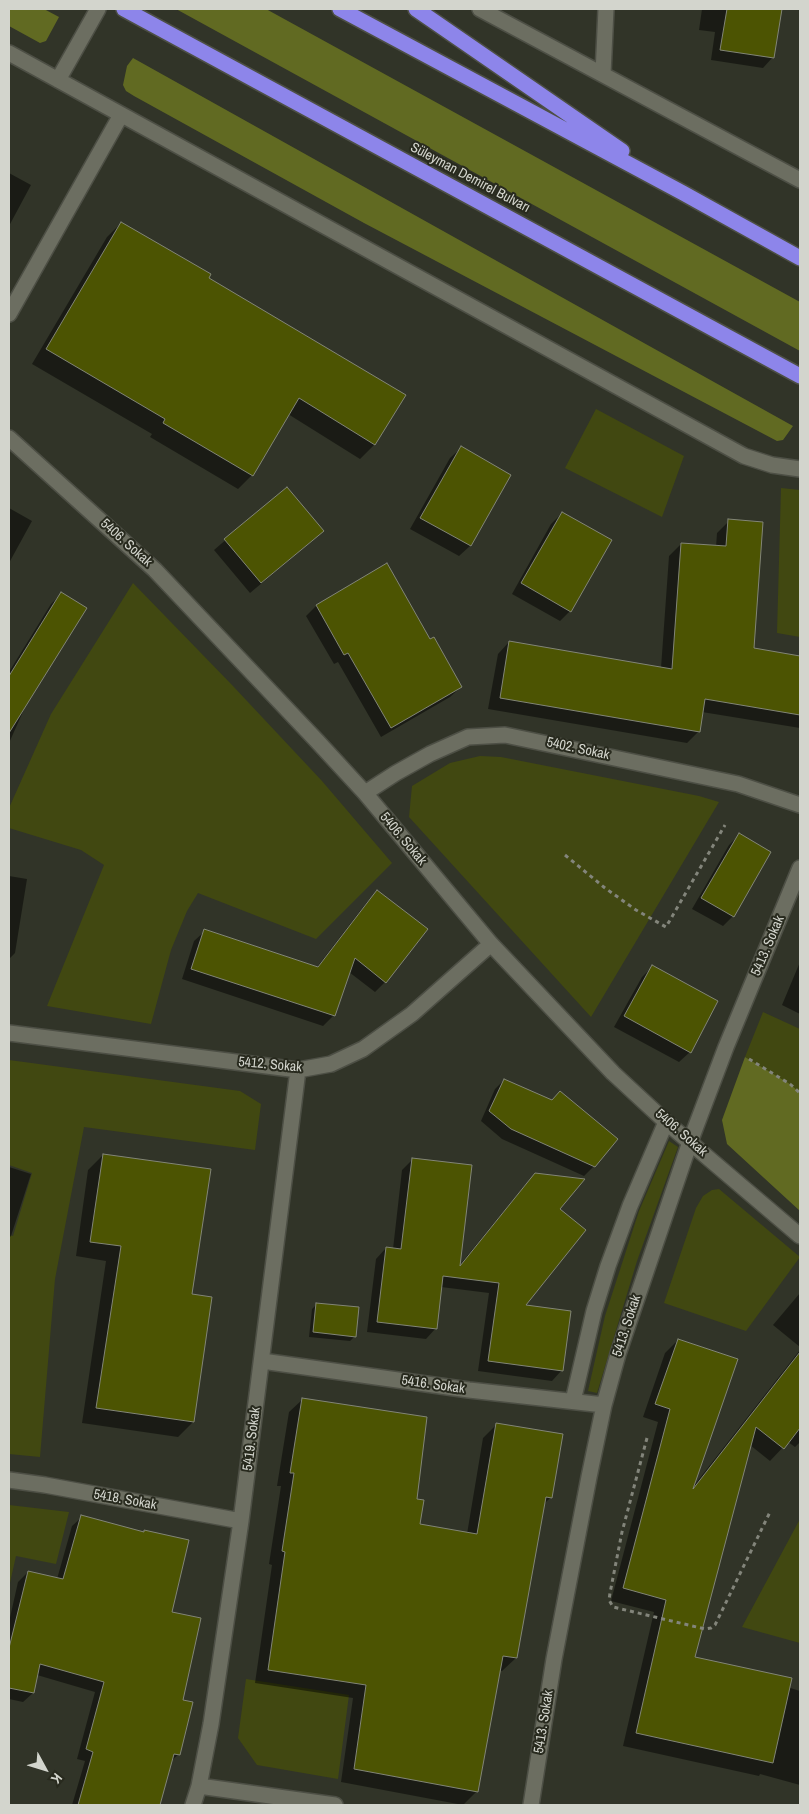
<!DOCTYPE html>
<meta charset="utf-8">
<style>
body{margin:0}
#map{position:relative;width:809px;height:1814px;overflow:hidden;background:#313428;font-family:"Archivo Narrow",sans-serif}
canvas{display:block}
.frame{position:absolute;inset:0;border:10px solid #d3d5cd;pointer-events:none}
.north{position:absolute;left:20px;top:1744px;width:50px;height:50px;-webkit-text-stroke:4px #282a1e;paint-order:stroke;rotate:129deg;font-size:14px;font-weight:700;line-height:20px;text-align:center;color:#d3d5cd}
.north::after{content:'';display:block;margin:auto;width:18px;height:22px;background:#d3d5cd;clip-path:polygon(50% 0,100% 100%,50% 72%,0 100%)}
</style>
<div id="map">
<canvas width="809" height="1814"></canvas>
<div class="frame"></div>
<div class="north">K</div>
</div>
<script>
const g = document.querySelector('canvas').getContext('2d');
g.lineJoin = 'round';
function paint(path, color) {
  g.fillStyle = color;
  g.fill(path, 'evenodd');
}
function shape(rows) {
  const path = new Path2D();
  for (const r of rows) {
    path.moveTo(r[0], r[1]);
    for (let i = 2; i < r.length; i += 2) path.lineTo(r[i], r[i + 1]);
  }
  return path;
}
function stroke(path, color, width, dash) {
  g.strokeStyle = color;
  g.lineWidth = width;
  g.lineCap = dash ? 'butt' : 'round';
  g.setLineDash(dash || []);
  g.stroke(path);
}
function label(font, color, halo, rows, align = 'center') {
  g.font = font + ' "Archivo Narrow",sans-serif';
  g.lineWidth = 4;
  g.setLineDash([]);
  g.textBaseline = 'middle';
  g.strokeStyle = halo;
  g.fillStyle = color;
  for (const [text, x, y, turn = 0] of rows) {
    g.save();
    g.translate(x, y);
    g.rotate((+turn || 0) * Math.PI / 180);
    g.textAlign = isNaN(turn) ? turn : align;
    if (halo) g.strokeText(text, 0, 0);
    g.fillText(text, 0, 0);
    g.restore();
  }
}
paint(shape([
 [596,409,684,456,662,517,565,468],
 [781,488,800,490,800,637,777,633],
 [133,583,232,685,322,781,392,863,316,939,198,893,187,911,171,950,151,1024,47,1006,104,865,81,850,9,828,9,808,51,714],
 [480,756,501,757,699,796,719,802,591,1017,409,817,412,786,450,763],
 [763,1012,800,1029,800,1093,790,1084,745,1057],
 [9,1060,240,1091,261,1104,255,1150,84,1127,55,1279,40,1457,9,1454,9,1235,13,1236,32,1173,9,1165],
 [669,1141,678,1147,637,1261,597,1393,588,1391,605,1316,639,1211],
 [719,1189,800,1257,746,1331,664,1303,696,1208,703,1196,712,1190],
 [9,1505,69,1512,56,1564,16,1556,9,1587],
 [800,1519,800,1643,742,1627],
 [246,1679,349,1695,338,1779,257,1765,238,1738]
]), '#414811');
paint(shape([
 [9,9,44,9,59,17,46,41,40,43,9,26],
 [176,9,266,9,800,302,800,351],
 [133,58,608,323,793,426,783,440,777,441,364,223,134,96,126,91,123,85,127,66],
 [745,1057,790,1084,800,1093,800,1211,727,1144,722,1120]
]), '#616a22');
paint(shape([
 [702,9,781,9,773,57,763,68,711,60,715,32,699,30],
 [9,173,31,185,9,226],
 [121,223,207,278,405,395,374,445,360,459,288,414,252,475,238,489,150,437,152,434,32,364,107,237],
 [461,448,509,476,470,546,459,556,410,529,450,458],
 [286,488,312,541,250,593,214,550],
 [9,508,32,521,9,563],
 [562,513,570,611,560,621,512,594,551,524],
 [729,521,752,649,800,657,800,728,702,712,699,731,687,743,488,709,498,654,509,642,661,668,669,556,681,544,716,547,717,533],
 [386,565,429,641,461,687,450,697,381,737,338,662,334,664,306,616,316,606],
 [61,594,30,696,9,743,9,672,51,604],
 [739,835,733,916,723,926,692,909,729,845],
 [9,876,27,879,15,953,9,959],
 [377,892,385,982,375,992,349,972,334,1015,323,1026,182,979,194,941,205,931,317,967,367,902],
 [800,962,800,1014,782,1005],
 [652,967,690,1052,679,1062,614,1027,642,977],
 [504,1080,552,1101,594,1166,584,1176,502,1139,481,1121,495,1089],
 [103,1155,191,1295,193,1422,178,1437,82,1423,106,1261,76,1256,88,1170],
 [412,1160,458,1267,525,1185,536,1174,558,1209,524,1306,562,1370,552,1381,478,1371,489,1293,441,1287,436,1328,426,1339,367,1332,376,1259,386,1248,393,1249,402,1170],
 [9,1167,31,1174,11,1236,9,1238],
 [800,1293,800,1347,773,1325],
 [317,1304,355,1336,350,1341,309,1337,312,1309],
 [678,1340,692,1488,800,1350,800,1442,795,1447,788,1442,770,1461,750,1445,694,1658,800,1691,800,1785,760,1774,759,1776,623,1746,654,1612,611,1601,658,1422,643,1417,665,1353],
 [303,1399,416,1500,418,1525,467,1534,483,1438,496,1425,551,1497,544,1504,516,1658,502,1671,499,1671,477,1791,463,1805,341,1782,353,1698,255,1683,272,1565,269,1564,281,1486,277,1486,289,1412],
 [82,1517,142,1533,145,1531,171,1613,181,1701,179,1754,170,1762,159,1805,72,1805,85,1761,77,1759,95,1692,37,1675,33,1693,23,1702,9,1699,9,1622,18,1582,28,1572,57,1579,72,1526]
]), '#0007');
const building = shape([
 [727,9,782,9,774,58,720,50,727,9],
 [121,222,211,274,209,278,406,395,375,445,299,398,253,476,163,423,165,419,46,349,121,222],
 [461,446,511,475,471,546,420,518,461,446],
 [287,487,324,531,261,583,224,539,287,487],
 [562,512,612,540,571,612,521,583,562,512],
 [728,519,763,522,754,648,800,656,800,715,705,699,700,732,500,698,509,641,672,669,681,543,726,546,728,519],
 [387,563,430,639,434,637,462,687,391,728,348,653,344,655,316,605,387,563],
 [61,592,87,608,9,733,9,676,61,592],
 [739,833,771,852,734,917,701,898,739,833],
 [377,890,428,929,386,983,355,958,335,1016,191,969,204,929,318,967,377,890],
 [652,965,718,1001,691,1053,624,1016,652,965],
 [504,1079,552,1100,560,1091,618,1139,595,1167,511,1129,489,1111,504,1079],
 [103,1154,211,1169,192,1294,212,1297,194,1422,96,1408,121,1246,90,1242,103,1154],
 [412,1158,472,1165,460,1266,535,1173,585,1179,560,1209,586,1230,526,1305,571,1311,563,1371,488,1361,499,1283,443,1276,437,1329,377,1322,386,1247,401,1249,412,1158],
 [316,1303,359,1307,356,1337,313,1332,316,1303],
 [678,1339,738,1359,693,1489,800,1352,800,1428,784,1449,756,1427,695,1657,792,1678,773,1763,636,1733,666,1600,623,1588,670,1409,655,1404,678,1339],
 [302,1398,427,1417,417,1499,424,1500,420,1524,477,1534,496,1423,563,1434,552,1498,546,1497,517,1658,503,1656,478,1792,354,1769,366,1685,268,1670,285,1552,282,1551,294,1473,290,1473,302,1398],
 [81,1515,144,1532,144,1530,189,1540,172,1612,201,1618,183,1700,193,1702,180,1755,174,1754,160,1805,78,1805,93,1752,86,1749,104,1682,40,1664,34,1693,9,1688,9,1648,28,1571,63,1579,81,1515]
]);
paint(building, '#4c5402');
stroke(building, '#828577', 1);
const minor = shape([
 [480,9,800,180],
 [9,53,744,456,772,465,800,469],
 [603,74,606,9],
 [58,80,98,9],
 [9,314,121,115],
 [9,438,155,570,318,742,365,793,491,944,613,1073,666,1122,800,1236],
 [365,793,396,773,430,754,468,737,505,735,738,784,800,805],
 [9,1033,298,1070,331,1064,363,1049,412,1014,491,944],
 [262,1361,469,1390,604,1405],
 [573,1401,594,1311,608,1266,630,1206,666,1122],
 [9,1480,45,1485,241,1521],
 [199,1786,335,1805],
 [193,1805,199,1786,211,1724,241,1521,298,1070],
 [531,1805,554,1659,589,1477,604,1405,618,1354,690,1142,726,1047,800,868]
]);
const highway = shape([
 [124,9,800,376],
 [340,9,683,193,800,258],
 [416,9,622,151]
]);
stroke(minor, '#4d4f45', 18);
stroke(highway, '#4d4f45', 18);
stroke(shape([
 [565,855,605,888,636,910,666,927,725,825],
 [749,1059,790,1084,800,1093],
 [647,1438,622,1532,610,1593,609,1600,613,1607,705,1629,711,1628,715,1625,770,1512]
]), '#83857b', 3, [4, 4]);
stroke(minor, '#6c6e61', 15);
stroke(highway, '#8d85ea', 15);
label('14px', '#d3d5cd', '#282a1e', [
 ["Süleyman Demirel Bulvarı",470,178,28],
 ["5406. Sokak",126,543,42],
 ["5402. Sokak",578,749,12],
 ["5406. Sokak",403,839,50],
 ["5413. Sokak",768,946,-67],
 ["5412. Sokak",270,1065,5],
 ["5406. Sokak",681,1133,41],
 ["5413. Sokak",627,1326,-72],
 ["5416. Sokak",433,1385,8],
 ["5419. Sokak",252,1439,-83],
 ["5418. Sokak",125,1500,10],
 ["5413. Sokak",544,1722,-81]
]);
</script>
